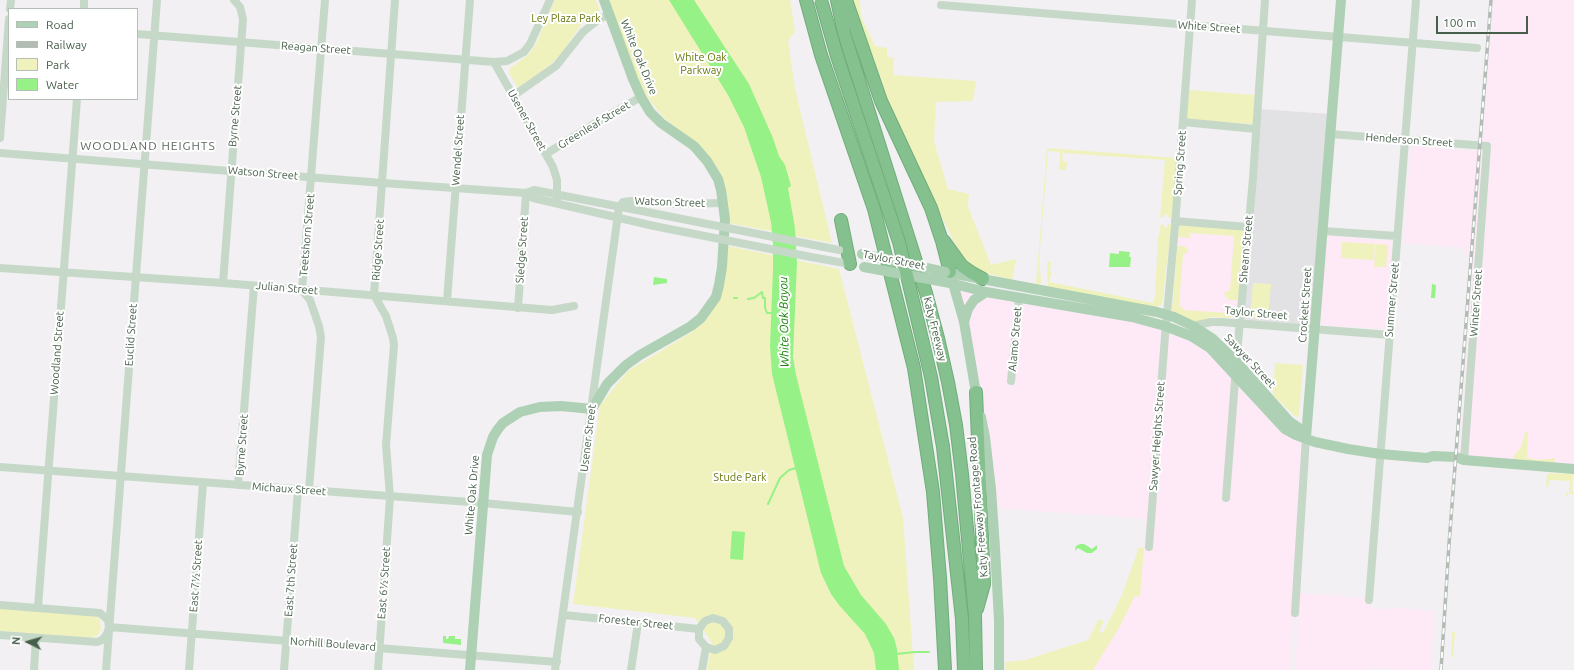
<!DOCTYPE html>
<meta charset="utf-8">
<style>
body{margin:0}
#map{position:relative;width:1574px;height:670px;overflow:hidden;background:#f2f0f3;font-family:Ubuntu,sans-serif}
canvas{display:block}
.legend{position:absolute;left:8px;top:8px;width:130px;height:92px;box-sizing:border-box;background:#fff;border:1px solid #b5bfb7;margin:0;padding:5px 7px;list-style:none;font-size:12px;color:#475f4a}
.legend li{display:flex;align-items:center;gap:8px;height:20px}
.legend b{width:20px;border:1px solid #b5bfb7}
.north{position:absolute;left:8px;top:622px;width:40px;height:40px;-webkit-text-stroke:3px #fff;paint-order:stroke;rotate:275deg;font-size:11px;font-weight:700;line-height:16px;text-align:center;color:#475f4a}
.north::after{content:'';display:block;margin:auto;width:14px;height:18px;background:#475f4a;clip-path:polygon(50% 0,100% 100%,50% 72%,0 100%)}
.scale{position:absolute;left:1436px;top:16px;width:92px;height:18px;box-sizing:border-box;border:2px solid #475f4a;border-top:0;padding-left:5px;font-size:12px;line-height:14px;white-space:nowrap;color:#475f4a;-webkit-text-stroke:3px #fff;paint-order:stroke}
</style>
<div id="map">
<canvas width="1574" height="670"></canvas>
<ul class="legend">
<li><b style="height:5px;background:#aed0b4"></b>Road</li>
<li><b style="height:5px;background:#b2bbb4"></b>Railway</li>
<li><b style="height:11px;background:#f0f2bd"></b>Park</li>
<li><b style="height:11px;background:#96f187"></b>Water</li>
</ul>
<div class="north">N</div>
<div class="scale">100 m</div>
</div>
<script>
const g = document.querySelector('canvas').getContext('2d');
g.lineJoin = 'round';
function paint(path, color) {
  g.fillStyle = color;
  g.fill(path, 'evenodd');
}
function shape(rows) {
  const path = new Path2D();
  for (const r of rows) {
    path.moveTo(r[0], r[1]);
    for (let i = 2; i < r.length; i += 2) path.lineTo(r[i], r[i + 1]);
  }
  return path;
}
function stroke(path, color, width, dash) {
  g.strokeStyle = color;
  g.lineWidth = width;
  g.lineCap = dash ? 'butt' : 'round';
  g.setLineDash(dash || []);
  g.stroke(path);
}
function label(font, color, halo, rows, align = 'center') {
  g.font = font + ' Ubuntu,sans-serif';
  g.lineWidth = 4;
  g.setLineDash([]);
  g.textBaseline = 'middle';
  g.strokeStyle = halo;
  g.fillStyle = color;
  for (const [text, x, y, turn = 0] of rows) {
    g.save();
    g.translate(x, y);
    g.rotate((+turn || 0) * Math.PI / 180);
    g.textAlign = isNaN(turn) ? turn : align;
    if (halo) g.strokeText(text, 0, 0);
    g.fillText(text, 0, 0);
    g.restore();
  }
}
paint(shape([
 [1494,0,1574,0,1574,469,1459,460,1473,272,1463,248,1403,243,1411,146,1481,151],
 [1179,223,1245,229,1239,298,1234,316,1232,318,1212,317,1205,319,1172,311],
 [1327,235,1392,241,1386,329,1320,325],
 [956,281,1154,318,1212,347,1305,440,1290,670,1083,670,1131,592,1144,548,1146,519,996,508,990,442,973,345],
 [1300,593,1372,598,1372,608,1391,609,1392,607,1434,611,1431,670,1401,670,1373,668,1371,670,1295,670]
]), '#fdeaf6');
paint(shape([
 [1260,109,1330,114,1314,328,1241,322]
]), '#e2e2e4');
paint(shape([
 [555,0,596,0,600,10,583,22,559,57,540,73,518,88,509,73,510,68,528,55,535,46],
 [609,0,790,0,795,32,788,40,795,89,832,243,729,223,724,188,716,166,697,144,663,117,648,98,641,88],
 [849,0,860,0,861,16,875,46,887,48,887,57,894,58,893,75,976,81,974,95,972,101,936,102,934,141,948,189,969,194,968,207,991,265,1016,259,1012,280,975,270,964,262,887,106],
 [1189,90,1255,95,1253,124,1186,120],
 [1047,148,1177,158,1173,218,1168,217,1168,214,1166,214,1163,217,1160,217,1165,160,1062,153,1063,162,1067,162,1066,170,1059,170,1060,152,1048,151,1039,261,1041,280,1040,287,1036,286],
 [1179,223,1245,229,1239,300,1229,300,1225,295,1224,293,1230,290,1234,236,1189,233,1191,238,1178,237],
 [1163,224,1165,228,1167,228,1168,224,1172,225,1166,269,1163,301,1161,305,1153,308,1048,288,1047,261,1051,262,1050,272,1052,272,1049,282,1153,303,1155,296,1158,236,1159,236,1160,226],
 [1342,242,1375,244,1374,260,1341,258],
 [1376,244,1388,245,1386,267,1374,267],
 [728,246,839,269,903,518,914,670,707,670,712,643,695,618,573,604,600,405,628,371,692,332,709,316],
 [1177,246,1184,246,1188,249,1188,252,1183,255,1179,304,1180,306,1184,310,1228,313,1226,307,1236,308,1234,316,1229,318,1212,317,1193,323,1172,311],
 [1253,283,1271,284,1268,319,1254,318,1254,316,1250,316],
 [1275,363,1303,365,1299,416,1296,417,1273,395],
 [1525,432,1528,432,1527,458,1539,460,1555,458,1554,463,1515,460,1513,457,1521,447],
 [1547,473,1573,474,1572,492,1574,492,1574,494,1568,494,1568,496,1566,496,1566,493,1569,493,1570,481,1550,480,1548,487,1546,487],
 [1139,547,1144,548,1140,597,1135,596,1120,626,1093,670,1005,670,1005,662,1025,660,1088,640,1099,619,1104,621,1099,631,1103,633,1122,595],
 [0,608,97,616,100,620,101,629,98,635,91,638,0,631],
 [1452,632,1455,632,1453,659,1451,653]
]), '#f0f2bd');
paint(shape([
 [669,0,694,0,749,84,773,138,779,156,785,165,791,186,788,188,795,228,797,262,793,357,796,375,844,566,861,595,886,624,894,638,897,649,899,670,876,670,874,653,865,634,839,605,831,594,821,573,772,374,770,346,773,269,773,245,771,222,761,177,744,127,728,95],
 [1119,251,1130,252,1129,257,1131,257,1130,267,1109,267,1110,253,1119,254],
 [654,277,667,279,667,283,653,285],
 [1432,284,1436,285,1435,298,1431,298],
 [732,531,745,532,743,560,730,559],
 [1080,544,1084,544,1092,549,1097,545,1097,549,1092,553,1087,553,1078,548,1075,551,1076,546],
 [443,636,446,636,446,639,448,639,449,636,455,636,455,639,461,639,461,645,443,643]
]), '#96f187');
stroke(shape([
 [734,298,737,298],
 [748,299,754,298,762,292,763,298,765,298,765,308,767,313,774,313],
 [768,504,780,478,789,470,796,468],
 [896,654,915,652,929,652]
]), '#96f187', 2);
const highway = shape([
 [806,0,821,55,874,209,914,368,933,492,940,578,945,670],
 [837,0,844,33,926,293,938,338,948,382,956,425,962,474,975,616,976,670],
 [846,0,881,101,931,208,942,241,950,272],
 [841,220,850,264],
 [944,241,962,266,972,273,983,279],
 [976,392,984,584,977,609],
 [943,447,962,619,964,670]
]);
stroke(highway, '#70ad7b', 14);
stroke(shape([
 [941,5,1477,48],
 [10,9,11,0],
 [84,9,84,0],
 [137,34,494,62,507,61,524,52,530,44,550,0],
 [494,62,553,167,557,180,557,203],
 [513,96,556,66,583,32,598,20,609,14],
 [1183,122,1256,129],
 [1330,134,1487,146,1464,460],
 [0,138,9,19],
 [0,153,383,183,526,193,534,190,657,214],
 [546,154,602,119,641,97],
 [526,193,533,198,654,226],
 [619,207,623,202,631,201,679,204,723,203],
 [1175,221,1248,227],
 [1323,231,1397,236],
 [811,257,850,264],
 [0,268,223,283,552,310,574,306],
 [223,283,243,19,240,7,234,0],
 [447,301,470,0],
 [518,308,526,193],
 [1193,326,1211,322,1221,322,1390,335],
 [1011,381,1019,298],
 [0,467,483,503,578,512],
 [238,485,254,286],
 [309,490,321,337,319,326,310,300,302,290,325,0],
 [1226,498,1237,354,1253,178,1265,0],
 [1149,547,1165,336,1175,226,1192,0],
 [1369,600,1416,0],
 [0,605,100,613,108,620,109,627,107,634,102,640,97,642,0,635],
 [38,607,77,99],
 [1295,613,1306,437],
 [564,615,699,629,699,639,706,647,702,670],
 [109,627,557,662],
 [699,629,705,621,713,618,723,621,729,629,729,638,724,646,715,650,706,647],
 [34,670,36,638],
 [106,670,157,0],
 [189,670,203,483],
 [284,670,298,490],
 [378,670,390,497,386,445,394,345,393,338,386,316,374,295,395,0],
 [555,670,619,207],
 [631,670,638,623]
]), '#c6d8c8', 8);
stroke(shape([
 [945,272,1157,312,1174,317,1193,326,1213,339,1236,361,1289,421,1302,430,1306,437],
 [952,280,964,322,977,399],
 [950,283,986,292,1132,317,1165,326,1191,336,1210,348,1285,429,1296,435,1315,442,1348,449,1380,454,1427,458,1433,456,1456,457,1464,460,1574,469],
 [964,322,968,309,974,300,986,292],
 [981,417,985,437,991,489,995,548,999,620,999,670],
 [1306,437,1341,0],
 [470,670,487,455,493,437,498,429,503,423,520,412,540,407,561,406,592,409,607,384,626,365,640,355,691,326,701,318,716,297,719,285,722,267,725,219,721,190,718,179,707,161,694,146,661,123,650,112,641,97,633,79,604,0]
]), '#aed0b4', 10);
stroke(highway, '#85c18f', 12);
const rail = shape([
 [1441,670,1449,544,1491,0]
]);
stroke(rail, '#b2bbb4', 3.5);
stroke(rail, '#fff', 2, [6]);
const highwayBridge = shape([
 [821,0,837,56,899,242,931,377,943,447]
]);
stroke(highwayBridge, '#70ad7b', 14, []);
stroke(shape([
 [657,214,839,250],
 [654,226,811,257]
]), '#c6d8c8', 8);
stroke(shape([
 [862,254,945,272],
 [864,267,950,283]
]), '#aed0b4', 10);
stroke(highwayBridge, '#85c18f', 12);
label('11px', '#6a7a12', '#fff', [
 ["Ley Plaza Park",566,18],
 ["White Oak",701,57],
 ["Parkway",701,70],
 ["Stude Park",740,477]
]);
label('11px', '#475f4a', '#fff', [
 ["White Street",1209,27,4],
 ["Reagan Street",316,48,4],
 ["White Oak Drive",639,57,68],
 ["Byrne Street",235,116,-85],
 ["Usener Street",527,120,61],
 ["Greenleaf Street",594,125,-31],
 ["Henderson Street",1409,140,4],
 ["Wendel Street",458,150,-86],
 ["Spring Street",1180,163,-86],
 ["Watson Street",263,173,5],
 ["Watson Street",670,202,2],
 ["Teetshorn Street",307,235,-85],
 ["Shearn Street",1246,249,-85],
 ["Ridge Street",378,250,-86],
 ["Sledge Street",522,250,-86],
 ["Taylor Street",894,260,11],
 ["Julian Street",287,288,5],
 ["Summer Street",1392,300,-85],
 ["Winter Street",1476,303,-86],
 ["Crockett Street",1305,305,-86],
 ["Taylor Street",1256,313,5],
 ["Katy Freeway",935,329,76],
 ["Euclid Street",131,335,-86],
 ["Alamo Street",1015,339,-85],
 ["Woodland Street",57,353,-86],
 ["Sawyer Street",1250,361,47],
 ["Sawyer Heights Street",1157,436,-86],
 ["Usener Street",588,438,-83],
 ["Byrne Street",242,445,-86],
 ["Michaux Street",289,489,4],
 ["White Oak Drive",472,495,-85],
 ["Katy Freeway Frontage Road",978,507,-95],
 ["East 7½ Street",196,576,-86],
 ["East 7th Street",291,580,-86],
 ["East 6½ Street",384,583,-86],
 ["Forester Street",636,622,6],
 ["Norhill Boulevard",333,644,4]
]);
g.letterSpacing = '1px';
label('12px', '#5c665e', '#fff', [
 ["WOODLAND HEIGHTS",148,146]
]);
g.letterSpacing = '0px';
label('italic 12px', '#198408', '#fff', [
 ["White Oak Bayou",784,322,-91]
]);
</script>
